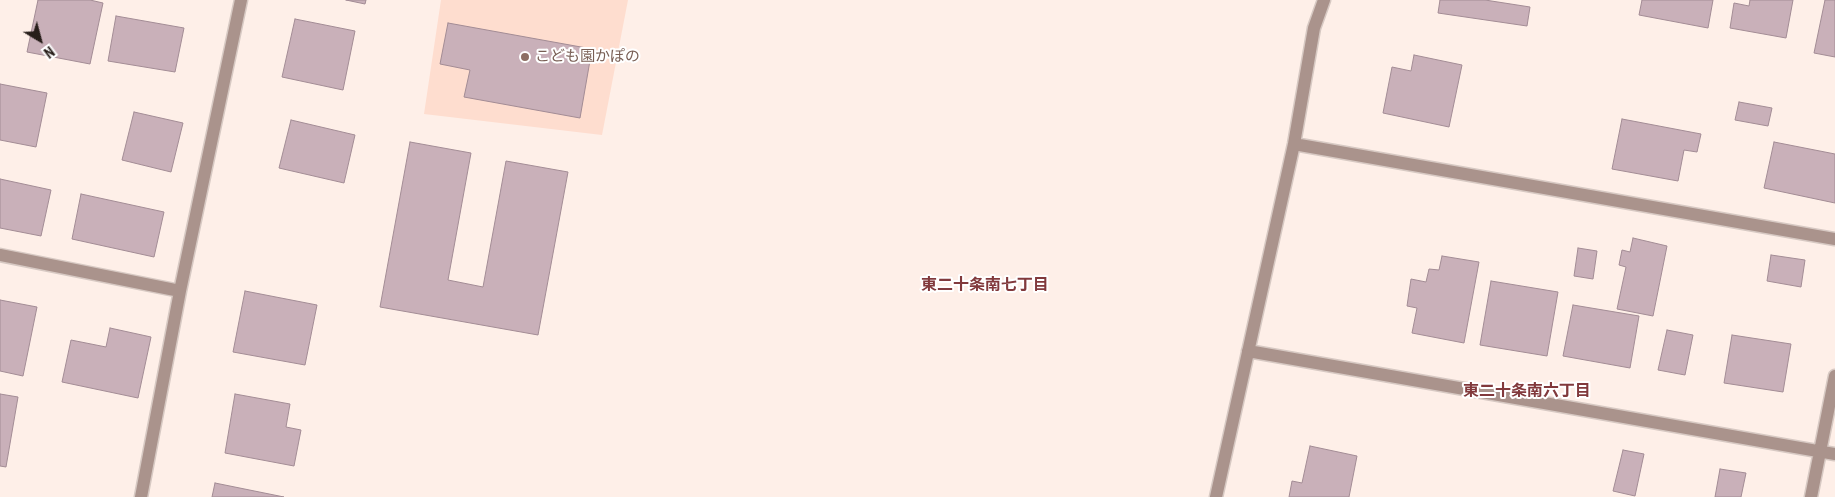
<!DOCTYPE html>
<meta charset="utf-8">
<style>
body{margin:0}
#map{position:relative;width:1835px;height:497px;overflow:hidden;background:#feefe8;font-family:"Roboto Condensed",sans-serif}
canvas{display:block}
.north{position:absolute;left:15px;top:15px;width:50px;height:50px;-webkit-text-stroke:4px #fff;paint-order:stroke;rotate:143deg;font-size:14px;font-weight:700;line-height:20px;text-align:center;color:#271e1a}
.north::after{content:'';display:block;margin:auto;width:18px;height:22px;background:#271e1a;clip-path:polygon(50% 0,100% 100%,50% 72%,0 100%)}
</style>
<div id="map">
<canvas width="1835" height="497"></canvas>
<div class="north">N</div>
</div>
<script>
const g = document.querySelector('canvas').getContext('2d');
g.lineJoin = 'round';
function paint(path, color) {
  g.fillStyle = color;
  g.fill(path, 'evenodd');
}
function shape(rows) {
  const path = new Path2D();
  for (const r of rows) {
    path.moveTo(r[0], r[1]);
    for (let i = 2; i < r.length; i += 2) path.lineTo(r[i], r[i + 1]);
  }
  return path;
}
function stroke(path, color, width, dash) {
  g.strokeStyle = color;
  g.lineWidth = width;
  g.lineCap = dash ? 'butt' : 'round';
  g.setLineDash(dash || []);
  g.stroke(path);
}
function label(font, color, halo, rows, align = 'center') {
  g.font = font + ' "Roboto Condensed","Noto Sans JP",sans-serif';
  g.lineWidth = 4;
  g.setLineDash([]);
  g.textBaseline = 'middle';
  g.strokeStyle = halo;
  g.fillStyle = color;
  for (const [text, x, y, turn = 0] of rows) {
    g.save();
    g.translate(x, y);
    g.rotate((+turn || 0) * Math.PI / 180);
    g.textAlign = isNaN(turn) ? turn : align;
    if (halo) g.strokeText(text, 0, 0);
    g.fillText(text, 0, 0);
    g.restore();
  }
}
paint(shape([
 [441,0,628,0,602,135,424,114]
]), '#feddcf');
const building = shape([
 [38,0,90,0,103,3,90,64,27,52,38,0],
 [346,0,366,0,365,4,346,0],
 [1440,0,1485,0,1530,7,1527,26,1438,13,1440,0],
 [1642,0,1713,0,1708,28,1639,15,1642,0],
 [1750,0,1793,0,1786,38,1730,28,1734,3,1749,6,1750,0],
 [1825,0,1835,0,1835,57,1814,53,1825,0],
 [116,16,184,28,175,72,108,61,116,16],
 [295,19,355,31,343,90,282,77,295,19],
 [448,23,592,49,580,118,464,97,470,70,440,64,448,23],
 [1414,55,1462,65,1449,127,1383,113,1392,67,1411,71,1414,55],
 [0,84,47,93,36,147,0,140,0,84],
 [1739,102,1772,108,1768,126,1735,120,1739,102],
 [134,112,183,123,171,172,122,160,134,112],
 [1622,119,1701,134,1697,152,1684,150,1678,181,1612,169,1622,119],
 [291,120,355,135,344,183,279,168,291,120],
 [410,142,471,153,448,280,483,287,506,161,568,172,538,335,380,307,410,142],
 [1774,142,1835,154,1835,203,1764,188,1774,142],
 [0,179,51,190,41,236,0,228,0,179],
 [81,194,164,212,154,257,72,239,81,194],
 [1633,238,1667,246,1653,316,1617,309,1626,267,1619,265,1622,250,1630,252,1633,238],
 [1578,248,1597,251,1593,279,1574,276,1578,248],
 [1771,255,1805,260,1801,287,1767,281,1771,255],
 [1442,256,1479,262,1464,343,1412,333,1417,308,1407,306,1411,279,1426,282,1429,269,1439,270,1442,256],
 [1491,281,1558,292,1547,356,1480,345,1491,281],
 [245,291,317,305,305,365,233,352,245,291],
 [0,300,37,307,23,376,0,371,0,300],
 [1573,305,1639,316,1630,368,1563,356,1573,305],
 [110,328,151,337,138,398,62,382,71,340,106,347,110,328],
 [1667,330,1693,335,1685,375,1658,370,1667,330],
 [1732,335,1791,344,1783,392,1724,383,1732,335],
 [0,394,18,397,6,467,0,466,0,394],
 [235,394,290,404,286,427,301,430,294,466,225,453,235,394],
 [1310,446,1357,456,1349,497,1289,497,1292,481,1302,483,1310,446],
 [1623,450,1644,454,1635,496,1613,491,1623,450],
 [1720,469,1746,473,1741,497,1715,497,1720,469],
 [215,483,284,497,212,497,215,483]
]);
paint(building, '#c9b0b9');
stroke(building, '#a38c95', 1);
const minor = shape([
 [1294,144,1835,239],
 [0,255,180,291],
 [1248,351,1835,454],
 [141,497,180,291,241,0],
 [1216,497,1294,144,1314,28,1324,0],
 [1811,497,1835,376]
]);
stroke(minor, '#d7c9c3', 15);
stroke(minor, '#aa938c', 12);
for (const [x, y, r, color] of [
 [525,57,5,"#8d6e63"]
]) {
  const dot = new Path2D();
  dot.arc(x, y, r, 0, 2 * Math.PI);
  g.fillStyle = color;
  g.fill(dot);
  stroke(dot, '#fff', 2);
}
label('15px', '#785e54', '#fff', [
 ["こども園かぽの",535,57]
], 'left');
label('bold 16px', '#81393c', '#fff', [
 ["東二十条南七丁目",985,286],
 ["東二十条南六丁目",1527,392]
]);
</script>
